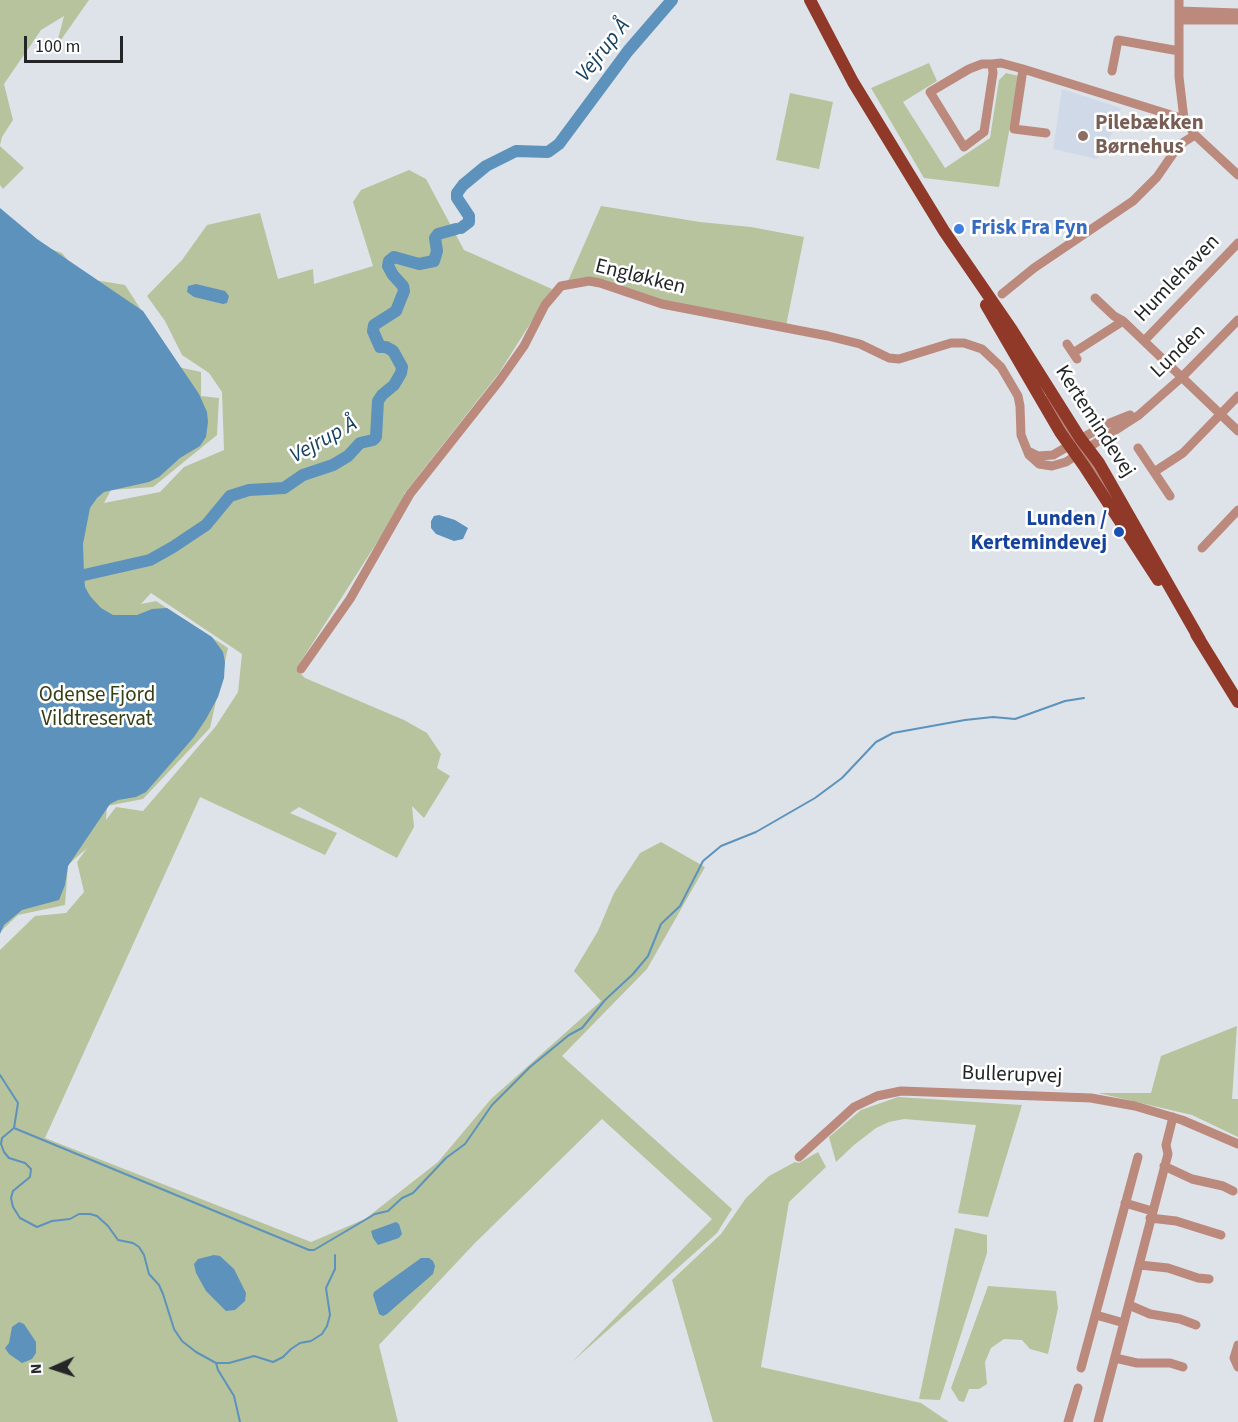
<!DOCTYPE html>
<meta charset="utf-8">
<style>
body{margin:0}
#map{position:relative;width:1238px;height:1422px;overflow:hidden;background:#dee3ea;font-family:"Source Sans 3",sans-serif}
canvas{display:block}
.north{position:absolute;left:24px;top:1338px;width:60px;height:60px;-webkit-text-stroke:4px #fff;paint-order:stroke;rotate:267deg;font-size:16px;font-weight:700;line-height:24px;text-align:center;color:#232527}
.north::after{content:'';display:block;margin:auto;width:21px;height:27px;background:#232527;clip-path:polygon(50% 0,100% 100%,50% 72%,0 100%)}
.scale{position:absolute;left:24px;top:36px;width:99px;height:27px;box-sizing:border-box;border:3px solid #232527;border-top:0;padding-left:8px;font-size:18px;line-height:21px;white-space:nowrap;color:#232527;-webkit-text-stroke:4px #fff;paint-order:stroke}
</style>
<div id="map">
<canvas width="1238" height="1422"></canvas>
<div class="north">N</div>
<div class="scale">100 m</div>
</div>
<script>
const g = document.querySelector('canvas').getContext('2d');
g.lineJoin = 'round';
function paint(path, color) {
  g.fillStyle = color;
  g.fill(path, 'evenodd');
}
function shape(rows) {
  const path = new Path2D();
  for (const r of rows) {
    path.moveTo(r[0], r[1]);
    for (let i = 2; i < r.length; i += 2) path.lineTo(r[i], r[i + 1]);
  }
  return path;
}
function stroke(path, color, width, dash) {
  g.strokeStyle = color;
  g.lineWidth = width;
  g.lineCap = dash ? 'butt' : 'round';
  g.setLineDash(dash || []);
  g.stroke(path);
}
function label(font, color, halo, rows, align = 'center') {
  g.font = font + ' "Source Sans 3",sans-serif';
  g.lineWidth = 5;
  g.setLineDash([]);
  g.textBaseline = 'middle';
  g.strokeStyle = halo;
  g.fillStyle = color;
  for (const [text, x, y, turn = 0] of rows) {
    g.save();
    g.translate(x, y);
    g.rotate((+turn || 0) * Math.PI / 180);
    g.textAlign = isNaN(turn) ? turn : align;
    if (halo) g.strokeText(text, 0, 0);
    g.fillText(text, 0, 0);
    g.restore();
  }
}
paint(shape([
 [1062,89,1121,108,1114,119,1118,123,1097,159,1053,149]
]), '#d0d9e7');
paint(shape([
 [0,0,89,0,56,47,64,16,41,30,4,84,13,120,2,137,0,145],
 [929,63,937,81,903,102,945,168,990,138,999,80,1006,73,1019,76,999,187,924,178,871,88],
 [790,93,833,102,819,169,776,160],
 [0,146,24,168,3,189,0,185],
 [409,170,426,179,464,250,552,289,499,373,404,494,406,497,296,669,305,678,404,720,427,733,441,754,437,768,450,776,424,818,412,806,414,827,397,858,299,807,290,813,337,833,325,855,200,797,45,1138,311,1242,365,1219,438,1162,491,1099,601,1001,574,971,598,931,614,893,640,853,661,842,705,867,647,969,562,1056,732,1209,717,1233,572,1362,712,1219,602,1119,475,1243,379,1345,398,1422,0,1422,0,950,35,916,66,913,84,892,77,862,87,848,68,865,65,905,18,915,0,932,14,236,62,253,82,278,125,285,178,367,201,372,201,396,219,398,217,435,153,487,111,490,104,503,160,492,184,467,224,450,222,392,209,373,182,355,165,321,147,296,182,260,207,225,260,213,278,279,313,269,314,284,373,266,353,202,361,190],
 [151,593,242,654,238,692,216,726,143,811,116,807,106,820,107,806,143,799,210,728,228,648,156,601,141,604],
 [601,206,700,222,751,227,804,237,786,326,672,304,600,279,581,278,568,281],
 [1237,1026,1232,1099,1238,1099,1238,1137,1192,1115,1098,1093,1151,1093,1161,1056],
 [898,1097,1022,1105,988,1217,958,1213,976,1125,904,1119,889,1122,876,1128,854,1145,836,1162,829,1137,861,1110],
 [818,1152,826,1167,789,1202,761,1367,921,1403,949,1422,713,1422,672,1280,721,1234,746,1198,769,1176,795,1162,799,1163],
 [955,1228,987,1235,987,1253,940,1400,919,1399],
 [988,1286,1056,1291,1058,1308,1048,1354,1030,1349,1022,1340,1004,1339,991,1348,985,1362,987,1384,979,1389,969,1389,964,1402,959,1401,951,1388]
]), '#b7c39d');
paint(shape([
 [0,208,37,239,143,311,199,394,207,412,208,422,206,437,200,446,180,458,159,477,149,482,104,492,97,498,90,508,83,544,84,575,85,587,90,596,101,608,113,615,137,615,152,609,167,608,212,637,223,652,225,662,224,678,218,697,206,719,194,737,146,792,136,797,118,800,110,804,68,866,65,885,59,900,22,910,4,925,0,934],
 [196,284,225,291,229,296,227,303,223,304,194,297,187,292,188,286],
 [439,515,455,520,468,528,463,539,454,541,436,534,431,528,431,521,434,516],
 [396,1222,399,1224,402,1234,399,1238,378,1245,373,1238,371,1231],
 [214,1255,220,1256,234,1269,246,1293,245,1301,235,1310,226,1311,206,1291,196,1273,194,1264,198,1259],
 [421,1258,429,1258,433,1261,435,1266,433,1274,387,1314,383,1316,379,1314,373,1295,374,1292],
 [19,1322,24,1324,36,1342,36,1353,32,1359,22,1363,9,1354,5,1348,9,1343,12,1327]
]), '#5c92bb');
stroke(shape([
 [0,1075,18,1103,14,1128,309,1250,314,1250,375,1214,388,1211,402,1198,413,1193,446,1158,465,1144,492,1105,530,1067,569,1035,582,1028,605,1000,633,974,648,956,661,924,680,906,703,861,721,846,756,832,815,798,842,778,876,742,893,733,965,720,993,717,1015,719,1065,701,1084,698],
 [14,1128,2,1138,1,1144,4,1152,9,1158,25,1163,31,1169,30,1177,13,1191,11,1198,13,1207,20,1218,37,1227,52,1221,70,1219,79,1214,90,1214,97,1216,108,1226,118,1240,133,1243,139,1247,144,1255,149,1274,159,1285,163,1294,174,1329,182,1341,196,1352,216,1363,229,1363,254,1356,273,1362,283,1357,291,1349,300,1343,311,1341,322,1334,327,1326,330,1315,326,1288,335,1269,335,1255],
 [216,1363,218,1370,234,1396,240,1422]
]), '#5c92bb', 2);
stroke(shape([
 [461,228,469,222,469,216,457,198,457,193,463,185,486,166,516,151,548,152,559,144,628,51,672,0],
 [84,575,150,560,173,547,206,525,230,496,249,490,284,488,303,475,333,465,348,456,360,443,373,440,376,437,378,401,382,395,394,385,401,373,402,367,393,351,386,347,380,347,373,331,374,325,396,311,404,291,403,286,393,275,388,266,389,261,394,257,419,264,434,261,437,251,435,238,438,234,456,229]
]), '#5c92bb', 12);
stroke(shape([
 [1179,0,1179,77,1184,119,1195,135,1238,175],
 [1179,11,1238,13],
 [1179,20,1238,20],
 [992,64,993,73,984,132,964,147,930,92,969,69,982,64,992,64,1001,63,1023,69,1184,119],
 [1023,69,1014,129,1046,133],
 [1112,71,1118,40,1179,51],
 [1002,294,1034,268,1133,201,1157,177,1179,145,1195,135],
 [1095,298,1114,316,1123,321,1238,431],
 [1144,341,1238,243],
 [1067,344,1077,359],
 [1073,353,1123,321],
 [1048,400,1066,428,1078,442],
 [1138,448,1170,496],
 [1077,449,1082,451,1090,462,1113,498],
 [1030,452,1038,456,1053,455,1105,425,1130,415],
 [1154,472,1183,453,1238,396],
 [1202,548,1238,510],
 [301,669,350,599,410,494,500,380,524,346,545,305,561,286,589,281,600,283,662,304,828,336,860,344,889,358,899,359,951,343,964,343,982,349,1001,367,1018,396,1020,406,1021,435,1029,455,1039,464,1052,466,1066,462,1139,415,1182,377,1238,320],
 [799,1157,854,1107,877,1096,901,1091,1091,1098,1135,1106,1182,1120,1238,1144],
 [1164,1166,1192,1179,1223,1186,1233,1191],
 [1125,1203,1152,1211],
 [1150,1218,1176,1221,1221,1235],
 [1140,1265,1168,1268,1198,1278,1209,1279],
 [1129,1305,1150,1314,1180,1319,1196,1325],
 [1096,1315,1124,1323],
 [1238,1345,1234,1358,1238,1367],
 [1115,1358,1137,1363,1170,1363,1183,1367],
 [1081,1368,1138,1157],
 [1068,1422,1078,1388],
 [1098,1422,1168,1154,1166,1145,1173,1117]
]), '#bc897d', 9);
stroke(shape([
 [810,0,853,82,944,231,1012,330,1080,438,1099,463,1200,640],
 [986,305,1060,432,1084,466,1158,580],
 [1196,634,1238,702]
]), '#913928', 12);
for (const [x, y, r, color] of [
 [1083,136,6,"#8d6e63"],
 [959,229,6,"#3f7fe0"],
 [1119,532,6,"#1a4fb4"]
]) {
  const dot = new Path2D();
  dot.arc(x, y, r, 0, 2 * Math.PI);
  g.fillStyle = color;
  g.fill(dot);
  stroke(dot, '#fff', 2);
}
label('bold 21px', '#785e54', '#fff', [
 ["Pilebækken",1095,124],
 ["Børnehus",1095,148]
], 'left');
label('bold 21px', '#366cbe', '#fff', [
 ["Frisk Fra Fyn",971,229]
], 'left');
label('21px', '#232527', '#fff', [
 ["Engløkken",640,278,14],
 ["Humlehaven",1178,279,-46],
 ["Lunden",1179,352,-44],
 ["Kertemindevej",1094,422,57],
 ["Bullerupvej",1012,1076,2]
]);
label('bold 21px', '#164399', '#fff', [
 ["Lunden /",1107,520],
 ["Kertemindevej",1107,544]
], 'right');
label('21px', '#343f12', '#fff', [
 ["Odense Fjord",97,696],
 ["Vildtreservat",97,720]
]);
label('italic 22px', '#16415e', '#fff', [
 ["Vejrup Å",604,51,-52],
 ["Vejrup Å",324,441,-29]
]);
</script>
